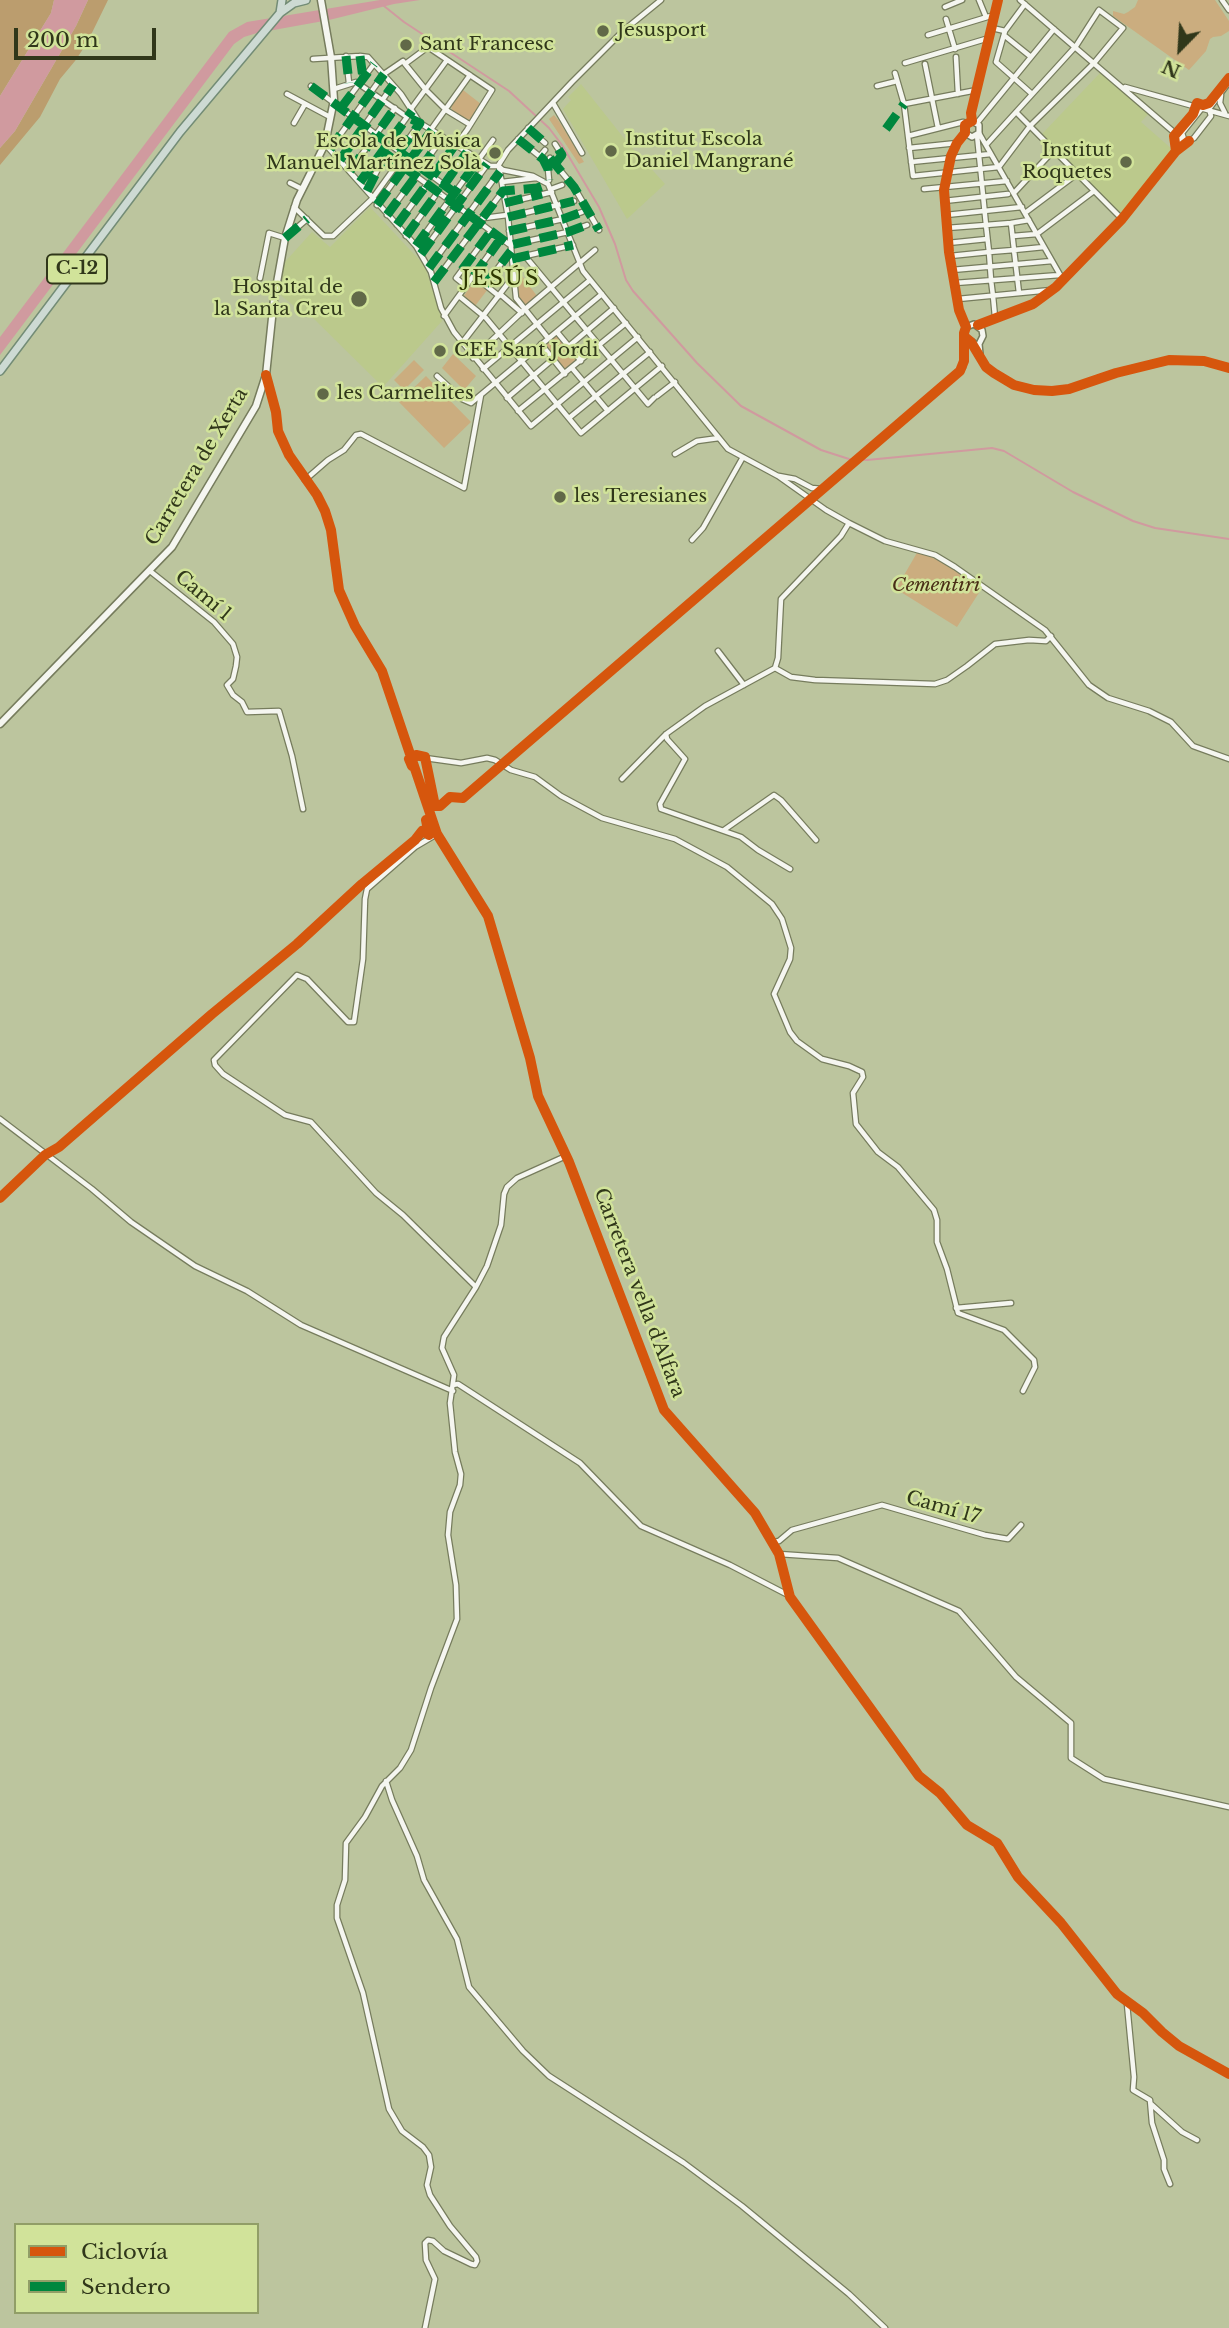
<!DOCTYPE html>
<meta charset="utf-8">
<style>
body{margin:0}
#map{position:relative;width:1229px;height:2328px;overflow:hidden;background:#bcc59e;font-family:"Libre Baskerville",serif}
canvas{display:block}
.legend{position:absolute;left:14px;top:2223px;width:245px;height:91px;box-sizing:border-box;background:#d1e39a;border:2px solid #919e67;margin:0;padding:9px 12px;list-style:none;font-size:21px;color:#30371a}
.legend li{display:flex;align-items:center;gap:14px;height:35px}
.legend b{width:35px;border:2px solid #919e67}
.north{position:absolute;left:1145px;top:14px;width:70px;height:70px;-webkit-text-stroke:5px #d1e39a;paint-order:stroke;rotate:204deg;font-size:19px;font-weight:700;line-height:28px;text-align:center;color:#30371a}
.north::after{content:'';display:block;margin:auto;width:24px;height:32px;background:#30371a;clip-path:polygon(50% 0,100% 100%,50% 72%,0 100%)}
.scale{position:absolute;left:14px;top:28px;width:142px;height:32px;box-sizing:border-box;border:4px solid #30371a;border-top:0;padding-left:9px;font-size:21px;line-height:24px;white-space:nowrap;color:#30371a;-webkit-text-stroke:5px #d1e39a;paint-order:stroke}
</style>
<div id="map">
<canvas width="1229" height="2328"></canvas>
<ul class="legend">
<li><b style="height:9px;background:#d6560d"></b>Ciclovía</li>
<li><b style="height:9px;background:#00873e"></b>Sendero</li>
</ul>
<div class="north">N</div>
<div class="scale">200 m</div>
</div>
<script>
const g = document.querySelector('canvas').getContext('2d');
g.lineJoin = 'round';
function paint(path, color) {
  g.fillStyle = color;
  g.fill(path, 'evenodd');
}
function shape(rows) {
  const path = new Path2D();
  for (const r of rows) {
    path.moveTo(r[0], r[1]);
    for (let i = 2; i < r.length; i += 2) path.lineTo(r[i], r[i + 1]);
  }
  return path;
}
function stroke(path, color, width, dash) {
  g.strokeStyle = color;
  g.lineWidth = width;
  g.lineCap = dash ? 'butt' : 'round';
  g.setLineDash(dash || []);
  g.stroke(path);
}
function label(font, color, halo, rows, align = 'center') {
  g.font = font + ' "Libre Baskerville",serif';
  g.lineWidth = 5;
  g.setLineDash([]);
  g.textBaseline = 'middle';
  g.strokeStyle = halo;
  g.fillStyle = color;
  for (const [text, x, y, turn = 0] of rows) {
    g.save();
    g.translate(x, y);
    g.rotate((+turn || 0) * Math.PI / 180);
    g.textAlign = isNaN(turn) ? turn : align;
    if (halo) g.strokeText(text, 0, 0);
    g.fillText(text, 0, 0);
    g.restore();
  }
}
paint(shape([
 [1100,73,1149,113,1141,122,1173,150,1122,214,1042,134],
 [581,84,627,142,665,184,627,219,563,109,571,100,568,97],
 [370,207,425,266,442,321,383,387,310,315,304,314,279,294,284,263,312,232,330,247]
]), '#bbc98c');
paint(shape([
 [1138,0,1215,0,1229,21,1229,31,1221,36,1213,37,1210,39,1206,51,1189,70,1113,16,1113,11,1124,14,1128,12,1135,7],
 [463,90,481,104,471,119,467,120,452,110,451,106],
 [554,115,559,121,584,162,579,164,549,119],
 [516,268,537,296,524,307,517,296],
 [475,280,488,289,475,306,463,297],
 [556,335,577,360,565,371,544,345],
 [453,354,476,376,464,390,442,368],
 [414,360,424,370,404,390,394,380],
 [426,376,471,422,444,448,399,402],
 [918,551,940,561,982,588,957,627,896,589]
]), '#cbad7f');
paint(shape([
 [0,0,54,0,51,13,0,96],
 [88,0,108,0,87,43,75,61,60,79,40,117,0,165,0,148,15,131,76,26]
]), '#bb9d6e');
paint(shape([
 [54,0,88,0,76,26,15,131,0,148,0,96,51,13],
 [380,0,420,0,394,4,329,20,257,33,244,37,234,44,0,355,0,337,229,32,247,22]
]), '#d09a9f');
stroke(shape([
 [384,6,404,22,509,91,549,128,562,145,599,207,615,244,626,280,633,291,697,363,741,406,821,450,849,459,867,460,992,448,1004,451,1073,492,1133,521,1155,528,1229,539]
]), '#d09a9f', 2);
const minor = shape([
 [979,0,986,17],
 [1020,0,1176,134],
 [1222,0,1229,10],
 [1025,4,1005,31,996,62,1032,94],
 [945,7,962,0],
 [946,19,955,49],
 [992,28,1005,31],
 [928,35,994,15],
 [1005,36,1031,57],
 [346,56,349,83],
 [360,56,363,78],
 [956,57,958,94],
 [313,59,360,56,368,57,401,94,420,123,490,166,498,166,503,170,533,176,548,184,583,271,728,449,778,476,826,510,849,523,885,541,935,555,955,567,1045,630,1089,685,1108,698,1149,711,1171,722,1193,746,1229,759],
 [905,63,989,38],
 [405,64,426,90,446,110,469,124],
 [925,64,938,128],
 [895,73,904,104,913,176,999,167,1030,126,1094,63,1123,28,1099,10,1076,46,986,145],
 [311,86,455,193],
 [877,86,897,81],
 [1125,87,1229,116],
 [334,89,356,82,407,117,360,182],
 [287,94,330,117],
 [1221,95,1220,103,1225,113],
 [553,103,582,153],
 [904,104,977,90],
 [341,108,374,64],
 [411,109,447,60],
 [1016,112,1122,219],
 [294,123,305,104],
 [977,123,1054,29],
 [528,128,545,143],
 [979,133,1063,280],
 [1182,133,1184,139,1189,141,1194,138,1211,116,1209,109,1229,82],
 [908,136,963,122,967,123],
 [518,139,543,159,548,169,549,180],
 [325,144,416,246,431,272,441,308,454,332,531,426,638,337],
 [909,148,957,143],
 [330,149,384,74,403,61,405,64,428,47,492,90,467,130,433,176],
 [382,151,510,245,568,232,587,225],
 [1176,151,1182,133,1202,108],
 [399,152,420,123],
 [540,156,545,150],
 [550,158,574,187,599,230],
 [340,160,393,85],
 [911,162,991,154],
 [555,164,562,155,555,144],
 [498,166,508,150,572,82,623,31,661,0],
 [499,167,508,217,516,298,548,338],
 [421,168,443,137],
 [350,171,395,108],
 [502,182,536,178],
 [290,183,302,189],
 [444,185,467,152],
 [551,189,562,185],
 [924,189,1007,181],
 [367,191,386,153],
 [1014,193,1054,150],
 [944,201,1008,194],
 [506,203,552,192],
 [377,205,470,75],
 [294,207,324,236,333,236,372,199,398,163],
 [1025,213,1077,174],
 [387,215,416,176],
 [946,215,1022,207],
 [508,217,574,201],
 [484,218,507,215],
 [1011,223,1029,220],
 [397,225,427,184],
 [947,228,986,225,977,135],
 [509,231,563,219,582,212],
 [406,236,438,192],
 [1013,236,1037,234,1094,191],
 [948,243,987,239],
 [416,246,493,140],
 [421,254,487,165],
 [525,256,648,404,654,398],
 [950,256,989,252,1014,250,1011,223,986,225,989,252,991,280,993,296,995,317],
 [512,259,573,245],
 [429,268,499,172],
 [952,270,1052,261],
 [474,276,499,296],
 [260,278,269,233,285,238,307,219],
 [434,282,503,191],
 [955,283,1060,275],
 [485,285,510,252],
 [466,286,456,278,491,231],
 [1019,293,1014,250,1044,247],
 [500,294,522,313],
 [459,296,486,318,581,433,662,366],
 [958,299,1051,290],
 [444,316,501,238],
 [978,325,1033,304,1056,287,1122,219,1176,151,1189,141],
 [557,332,581,361],
 [462,343,513,277],
 [541,344,565,374],
 [569,346,614,308],
 [473,358,524,310,595,250],
 [963,367,965,337],
 [572,368,608,411],
 [483,369,590,280],
 [267,376,276,412,278,431,289,455,317,495,325,511,331,530,339,590,355,626,382,671,437,834,488,916,530,1058,538,1096,569,1162,664,1410,755,1513,779,1554,790,1597,919,1776,940,1793,967,1825,997,1843,1018,1877,1061,1923,1117,1994,1143,2013,1162,2032,1179,2046,1229,2074],
 [437,376,462,399,471,403,602,294],
 [657,396,675,382],
 [507,398,553,359],
 [518,411,626,323],
 [569,418,650,352],
 [675,454,697,441,719,438],
 [779,476,795,479,812,488,822,489],
 [305,480,328,460,344,450,356,435,361,434,464,488,481,395],
 [692,540,703,528,743,457],
 [150,571,214,622,233,644,237,657,236,666,233,679,227,685,233,695,242,702,247,712,279,711,292,756,303,809],
 [718,651,744,685],
 [775,668,791,677,815,680,935,684,947,680,967,666,995,644,1029,640,1046,641,1051,636],
 [666,734,667,739,685,759,660,804,661,809,741,837,758,850,790,869],
 [412,759,418,757,461,763,487,758,495,760,511,770,535,777,561,796,602,818,675,839,727,867,772,904,782,919,791,948,790,959,774,994,790,1032,797,1041,822,1059,849,1066,862,1072,863,1077,853,1093,856,1124,878,1152,898,1167,934,1210,937,1220,937,1242,947,1269,958,1313,1004,1330,1034,1360,1035,1367,1023,1391],
 [622,779,666,734,705,706,775,668,778,658,781,599,841,536,849,523],
 [724,830,774,795,781,800,816,840],
 [437,834,415,847,367,889,365,899,363,959,354,1022,348,1022,307,979,297,975,214,1060,215,1065,223,1074,285,1115,311,1122,376,1193,403,1215,476,1287],
 [0,1119,92,1189,131,1222,195,1266,247,1291,301,1325,453,1391],
 [956,1308,1011,1303],
 [453,1385,458,1384,580,1463,641,1526,730,1565,790,1596],
 [774,1542,779,1541,792,1530,882,1505,985,1535,1008,1539,1021,1525],
 [779,1554,838,1558,959,1611,1016,1677,1071,1723,1071,1758,1104,1779,1229,1807],
 [386,1781,392,1800,417,1856,424,1880,457,1939,469,1987,523,2051,549,2076,684,2163,742,2206,849,2294,885,2328],
 [1127,2004,1134,2077,1133,2090,1150,2100,1152,2123,1164,2160,1164,2169,1170,2184],
 [1151,2104,1182,2132,1197,2140],
 [425,2328,435,2279,426,2260,425,2243,428,2240,433,2241,444,2251,471,2264,475,2265,477,2261,476,2257,450,2226,430,2195,427,2185,431,2167,429,2155,423,2147,402,2131,389,2109,363,1993,337,1918,337,1905,345,1880,346,1843,365,1817,382,1786,400,1768,411,1750,431,1688,457,1619,456,1585,448,1535,450,1512,460,1485,461,1474,455,1452,450,1403,454,1375,442,1348,444,1337,476,1287,487,1266,501,1225,504,1194,507,1187,517,1178,566,1156]
]);
const tertiary = shape([
 [972,121,971,113,998,0],
 [965,133,972,137,979,133,979,125,972,121],
 [966,327,959,310,949,252,944,190,951,156,957,143,965,133,965,125,972,121],
 [966,327,974,324,982,330,983,336,979,344,980,354],
 [966,327,964,332,965,337,974,343],
 [971,342,986,367,994,373,1014,385,1034,390,1052,391,1069,389,1116,373,1169,360,1204,361,1229,368]
]);
const secondary = shape([
 [0,724,172,547,256,406,266,375,274,299,285,238,297,200,325,144,334,100,331,57,321,0]
]);
const primary = shape([
 [280,13,282,0],
 [0,371,180,132,280,13,294,3,306,0]
]);
stroke(minor, '#767c5d', 7);
stroke(tertiary, '#767c5d', 8);
stroke(secondary, '#767c5d', 9);
stroke(primary, '#738c76', 10);
stroke(minor, '#f5f6f0', 4.5);
stroke(tertiary, '#f5f6f0', 5);
stroke(secondary, '#f5f6f0', 6);
stroke(primary, '#cddad3', 7);
stroke(shape([
 [346,56,349,83],
 [360,56,363,78],
 [311,86,455,193],
 [341,108,374,64],
 [528,128,545,143],
 [886,129,904,104],
 [518,139,543,159,548,169,549,180],
 [330,149,384,74],
 [382,151,510,245,568,232,587,225],
 [399,152,420,123,407,117],
 [550,158,574,187,599,230],
 [340,160,393,85],
 [555,164,562,155,555,144],
 [421,168,443,137],
 [350,171,395,108],
 [433,176,455,145],
 [360,182,412,111],
 [444,185,467,152],
 [367,191,381,163],
 [505,203,542,194],
 [377,205,432,130],
 [387,215,416,176],
 [508,217,574,201],
 [397,225,427,184],
 [509,231,563,219,582,212],
 [406,236,438,192],
 [285,238,307,219],
 [416,246,479,159],
 [421,254,487,164],
 [512,259,573,245],
 [429,268,500,172],
 [462,270,491,231],
 [474,276,501,238],
 [434,282,503,191,537,188,548,184],
 [485,285,511,251]
]), '#00873e', 9, [18, 9]);
stroke(shape([
 [1176,151,1174,136,1193,114,1197,103,1203,105,1209,103,1229,78],
 [978,325,1033,304,1056,287,1122,219,1176,151,1189,141],
 [966,327,959,310,949,252,944,190,951,156,957,143,965,133,965,125,972,121,971,113,998,0],
 [965,337,971,342,986,367,994,373,1014,385,1034,390,1052,391,1069,389,1116,373,1169,360,1204,361,1229,368],
 [266,375,276,412,278,431,289,455,317,495,325,511,331,530,339,590,355,626,382,671,437,834,488,916,530,1058,538,1096,569,1162,664,1410,755,1513,779,1554,790,1597,919,1776,940,1793,967,1825,997,1843,1018,1877,1061,1923,1117,1994,1143,2013,1162,2032,1179,2046,1229,2074],
 [412,766,409,759,416,755,425,757,435,806,440,806,450,797,463,798,960,371,964,361,964,333,966,327],
 [0,1198,45,1155,59,1147,212,1014,297,944,362,884,415,840,422,831,429,835,426,820]
]), '#d6560d', 10);
for (const [x, y, r, color] of [
 [603,31,7,"#616948"],
 [406,45,7,"#616948"],
 [611,151,7,"#616948"],
 [495,153,7,"#616948"],
 [1126,162,7,"#616948"],
 [359,299,9,"#616948"],
 [440,351,7,"#616948"],
 [323,394,7,"#616948"],
 [560,497,7,"#616948"]
]) {
  const dot = new Path2D();
  dot.arc(x, y, r, 0, 2 * Math.PI);
  g.fillStyle = color;
  g.fill(dot);
  stroke(dot, '#d1e39a', 2.5);
}
for (const [x, y, w] of [
 [77,269,60]
]) {
  const box = new Path2D();
  box.roundRect(x - w / 2, y - 14.5, w, 29, 5);
  g.fillStyle = '#d1e39a';
  g.fill(box);
  stroke(box, '#30371a', 2);
}
label('bold 18px', '#30371a', null, [
 ["C-12",77,269]
]);
label('19px', '#30371a', '#d1e39a', [
 ["Jesusport",617,31],
 ["Sant Francesc",420,45],
 ["Institut Escola",625,140],
 ["Daniel Mangrané",625,162],
 ["Escola de Música",481,142,"right"],
 ["Manuel Martínez Solà",481,164,"right"],
 ["Institut",1112,151,"right"],
 ["Roquetes",1112,173,"right"],
 ["Hospital de",343,288,"right"],
 ["la Santa Creu",343,310,"right"],
 ["CEE Sant Jordi",454,351],
 ["les Carmelites",337,394],
 ["les Teresianes",574,497]
], 'left');
label('19px', '#30371a', '#d1e39a', [
 ["Carretera de Xerta",197,467,-59],
 ["Camí 1",203,596,40],
 ["Carretera vella d'Alfara",639,1293,69],
 ["Camí 17",943,1508,16]
]);
label('italic 19px', '#492e16', '#d1e39a', [
 ["Cementiri",936,586]
]);
g.letterSpacing = '2px';
label('21px', '#2d3700', '#d1e39a', [
 ["JESÚS",501,279]
]);
g.letterSpacing = '0px';
</script>
